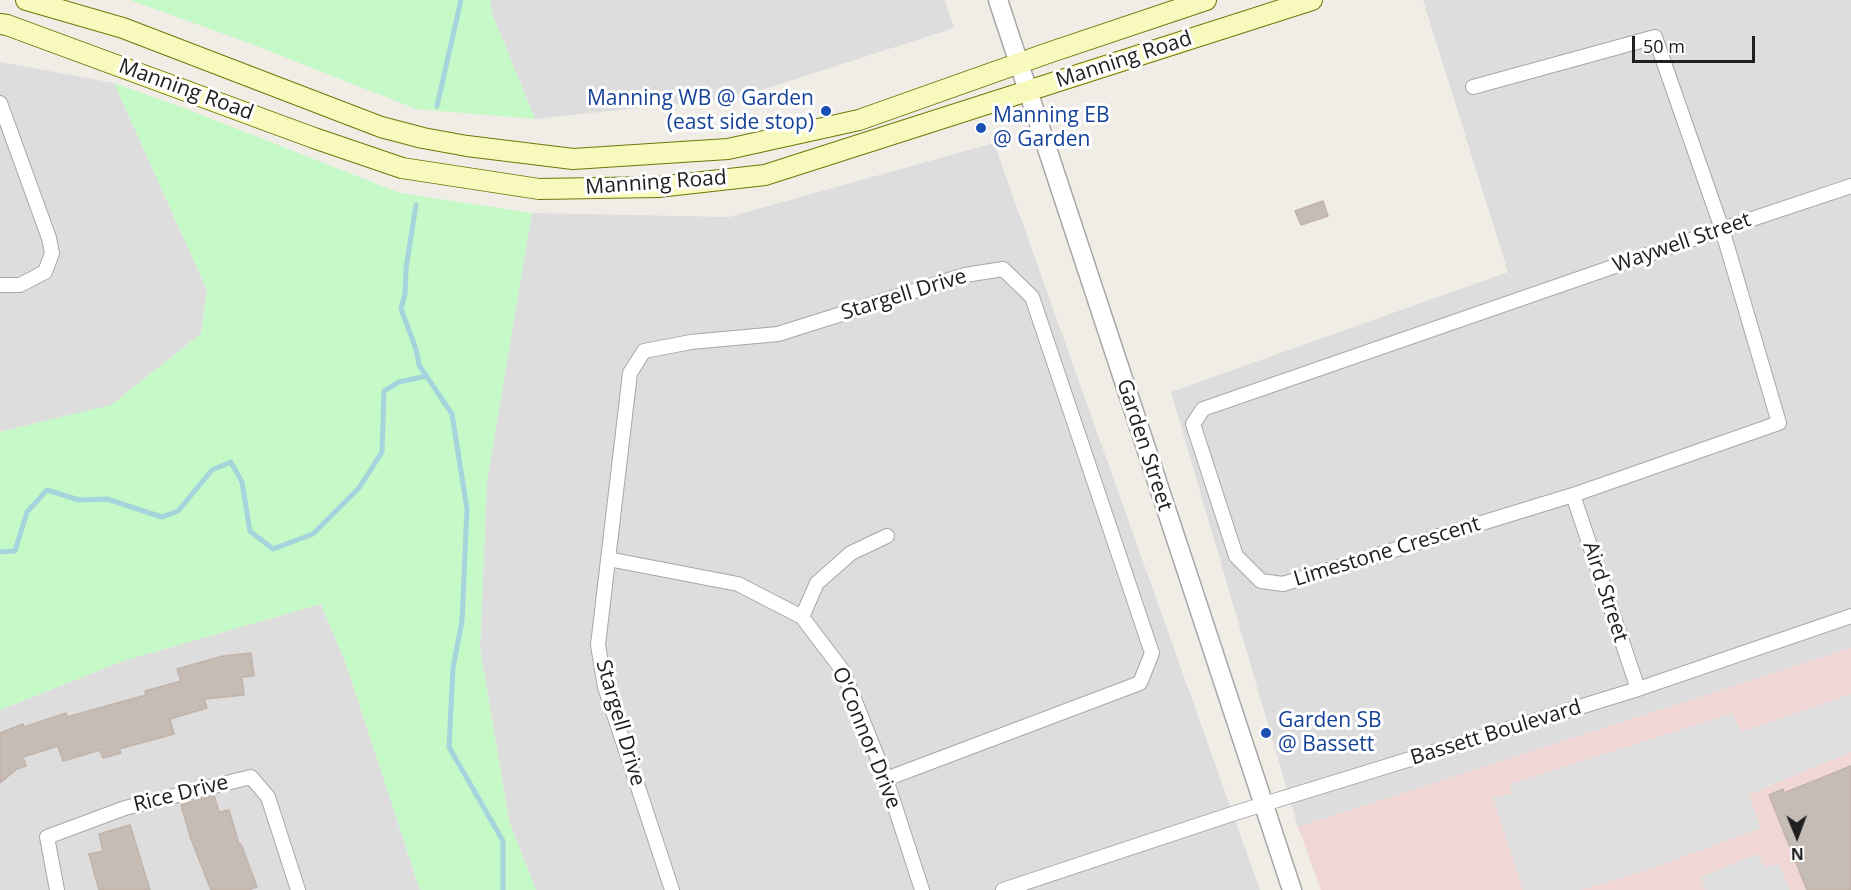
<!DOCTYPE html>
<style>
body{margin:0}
#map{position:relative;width:1851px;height:890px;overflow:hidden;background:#f0ede6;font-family:"Open Sans",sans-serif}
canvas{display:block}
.north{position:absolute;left:1767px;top:806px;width:60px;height:60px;-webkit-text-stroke:4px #fff;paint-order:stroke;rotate:179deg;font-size:16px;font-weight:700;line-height:24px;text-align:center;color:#202020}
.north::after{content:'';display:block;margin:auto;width:21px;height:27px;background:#202020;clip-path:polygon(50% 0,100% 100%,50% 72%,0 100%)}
.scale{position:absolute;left:1632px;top:36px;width:123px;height:27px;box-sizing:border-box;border:3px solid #202020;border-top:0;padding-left:8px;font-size:18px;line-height:21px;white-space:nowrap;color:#202020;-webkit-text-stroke:4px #fff;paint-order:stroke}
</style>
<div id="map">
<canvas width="1851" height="890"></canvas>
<div class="north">N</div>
<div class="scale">50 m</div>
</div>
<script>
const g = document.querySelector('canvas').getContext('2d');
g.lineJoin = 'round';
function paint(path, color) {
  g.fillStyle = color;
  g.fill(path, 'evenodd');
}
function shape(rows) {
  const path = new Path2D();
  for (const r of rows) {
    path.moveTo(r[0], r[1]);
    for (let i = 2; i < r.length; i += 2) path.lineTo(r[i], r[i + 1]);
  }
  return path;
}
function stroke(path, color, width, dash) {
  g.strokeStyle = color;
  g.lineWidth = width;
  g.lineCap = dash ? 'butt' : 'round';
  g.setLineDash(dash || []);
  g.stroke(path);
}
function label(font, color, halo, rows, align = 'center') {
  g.font = font + ' "Open Sans",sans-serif';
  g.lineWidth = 6;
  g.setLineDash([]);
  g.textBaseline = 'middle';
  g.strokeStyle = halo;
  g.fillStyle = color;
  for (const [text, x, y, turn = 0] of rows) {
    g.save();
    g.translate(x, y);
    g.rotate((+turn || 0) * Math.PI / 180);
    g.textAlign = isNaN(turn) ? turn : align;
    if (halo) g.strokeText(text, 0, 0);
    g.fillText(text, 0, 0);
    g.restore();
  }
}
paint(shape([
 [490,0,945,0,954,28,740,97,535,119,493,16],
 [1423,0,1851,0,1851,648,1298,827,1171,392,1508,272],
 [0,62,114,83,207,290,201,334,111,405,0,432],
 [994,143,1260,890,536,890,509,821,480,649,487,482,532,213,729,217],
 [321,604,346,664,420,890,0,890,0,710,123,661]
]), '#dedddd');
paint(shape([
 [1851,648,1851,890,1321,890,1298,827]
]), '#f1d6d6');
paint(shape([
 [130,0,490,0,493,16,535,119,416,109,249,43],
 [114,83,189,110,400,193,532,213,487,482,480,649,509,821,536,890,420,890,346,664,321,604,123,661,0,710,0,432,111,405,201,334,207,290]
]), '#c5f9c7');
paint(shape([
 [1851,694,1851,752,1748,795,1761,828,1647,870,1581,890,1523,890,1493,798,1511,794,1510,784,1733,713,1741,732],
 [1758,854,1764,868,1779,863,1790,890,1705,890,1701,877]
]), '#e0e0e0');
stroke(shape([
 [437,106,461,0],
 [416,205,406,268,405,294,401,309,416,349,419,365,452,414,467,509,462,621,453,668,449,747,503,841,503,890],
 [0,552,15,551,27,512,47,490,79,500,107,499,162,517,178,511,212,470,231,462,242,482,250,531,273,549,313,534,359,488,382,452,384,391,399,382,427,376]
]), '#a7d3dd', 5);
const building = shape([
 [1323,201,1328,216,1301,225,1295,211,1323,201],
 [251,653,254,676,242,677,244,695,204,699,207,708,170,719,174,734,119,749,121,753,103,758,100,750,63,761,58,746,23,757,26,766,17,769,0,783,0,733,23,724,24,727,66,713,67,717,146,695,145,691,181,681,177,669,223,656,251,653],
 [1851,766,1851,890,1807,890,1769,795,1783,789,1784,793,1851,766],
 [214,795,219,812,229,810,239,844,241,844,257,887,248,890,211,890,191,839,181,805,214,795],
 [130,825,150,890,99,890,89,854,103,851,99,834,130,825]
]);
paint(building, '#c5bcb6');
stroke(building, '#c2b3a9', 1.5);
const minor = shape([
 [1473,87,1655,37,1722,229,1779,423,1573,495,1283,584,1261,581,1236,556,1193,424,1203,409,1722,229,1851,186],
 [0,103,49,238,52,253,45,272,20,285,0,285],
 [1573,495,1638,689],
 [608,559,738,584,802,617,843,671,886,779,922,890],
 [802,617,817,583,851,553,887,536],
 [57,890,47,837,125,808,251,777,268,797,298,890],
 [672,890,605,687,598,645,630,373,644,351,691,342,778,334,965,275,1003,269,1032,297,1152,653,1140,683,886,779],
 [1003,890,1235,813,1638,689,1851,616]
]);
const tertiary = shape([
 [998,0,1292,890]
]);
const secondary = shape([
 [26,0,123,28,381,127,423,138,467,146,573,159,728,149,859,120,1048,53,1206,0],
 [0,24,7,25,314,138,402,168,539,189,658,187,765,175,1312,0]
]);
stroke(minor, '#a7a7a7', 16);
stroke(tertiary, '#a7a7a7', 21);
stroke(secondary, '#6f7806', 22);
stroke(minor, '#fff', 14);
stroke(tertiary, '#fff', 18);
stroke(secondary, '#f8f9bc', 20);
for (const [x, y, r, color] of [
 [826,111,6,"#1a4fb4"],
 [981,128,6,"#1a4fb4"],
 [1266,733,6,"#1a4fb4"]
]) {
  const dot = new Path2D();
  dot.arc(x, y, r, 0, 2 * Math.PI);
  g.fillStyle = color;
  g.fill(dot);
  stroke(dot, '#fff', 2);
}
label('21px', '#202020', '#fff', [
 ["Manning Road",1124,60,-18],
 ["Manning Road",186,90,20],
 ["Manning Road",656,183,-4],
 ["Waywell Street",1682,243,-19],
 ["Stargell Drive",904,295,-17],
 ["Garden Street",1144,445,72],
 ["Limestone Crescent",1387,552,-17],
 ["Aird Street",1605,592,72],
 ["Stargell Drive",620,723,74],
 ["Bassett Boulevard",1496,733,-17],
 ["O'Connor Drive",866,738,68],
 ["Rice Drive",181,794,-14]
]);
label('21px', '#164399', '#fff', [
 ["Manning WB @ Garden",814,99,"right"],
 ["(east side stop)",814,123,"right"],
 ["Manning EB",993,116],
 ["@ Garden",993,140],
 ["Garden SB",1278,721],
 ["@ Bassett",1278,745]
], 'left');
</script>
